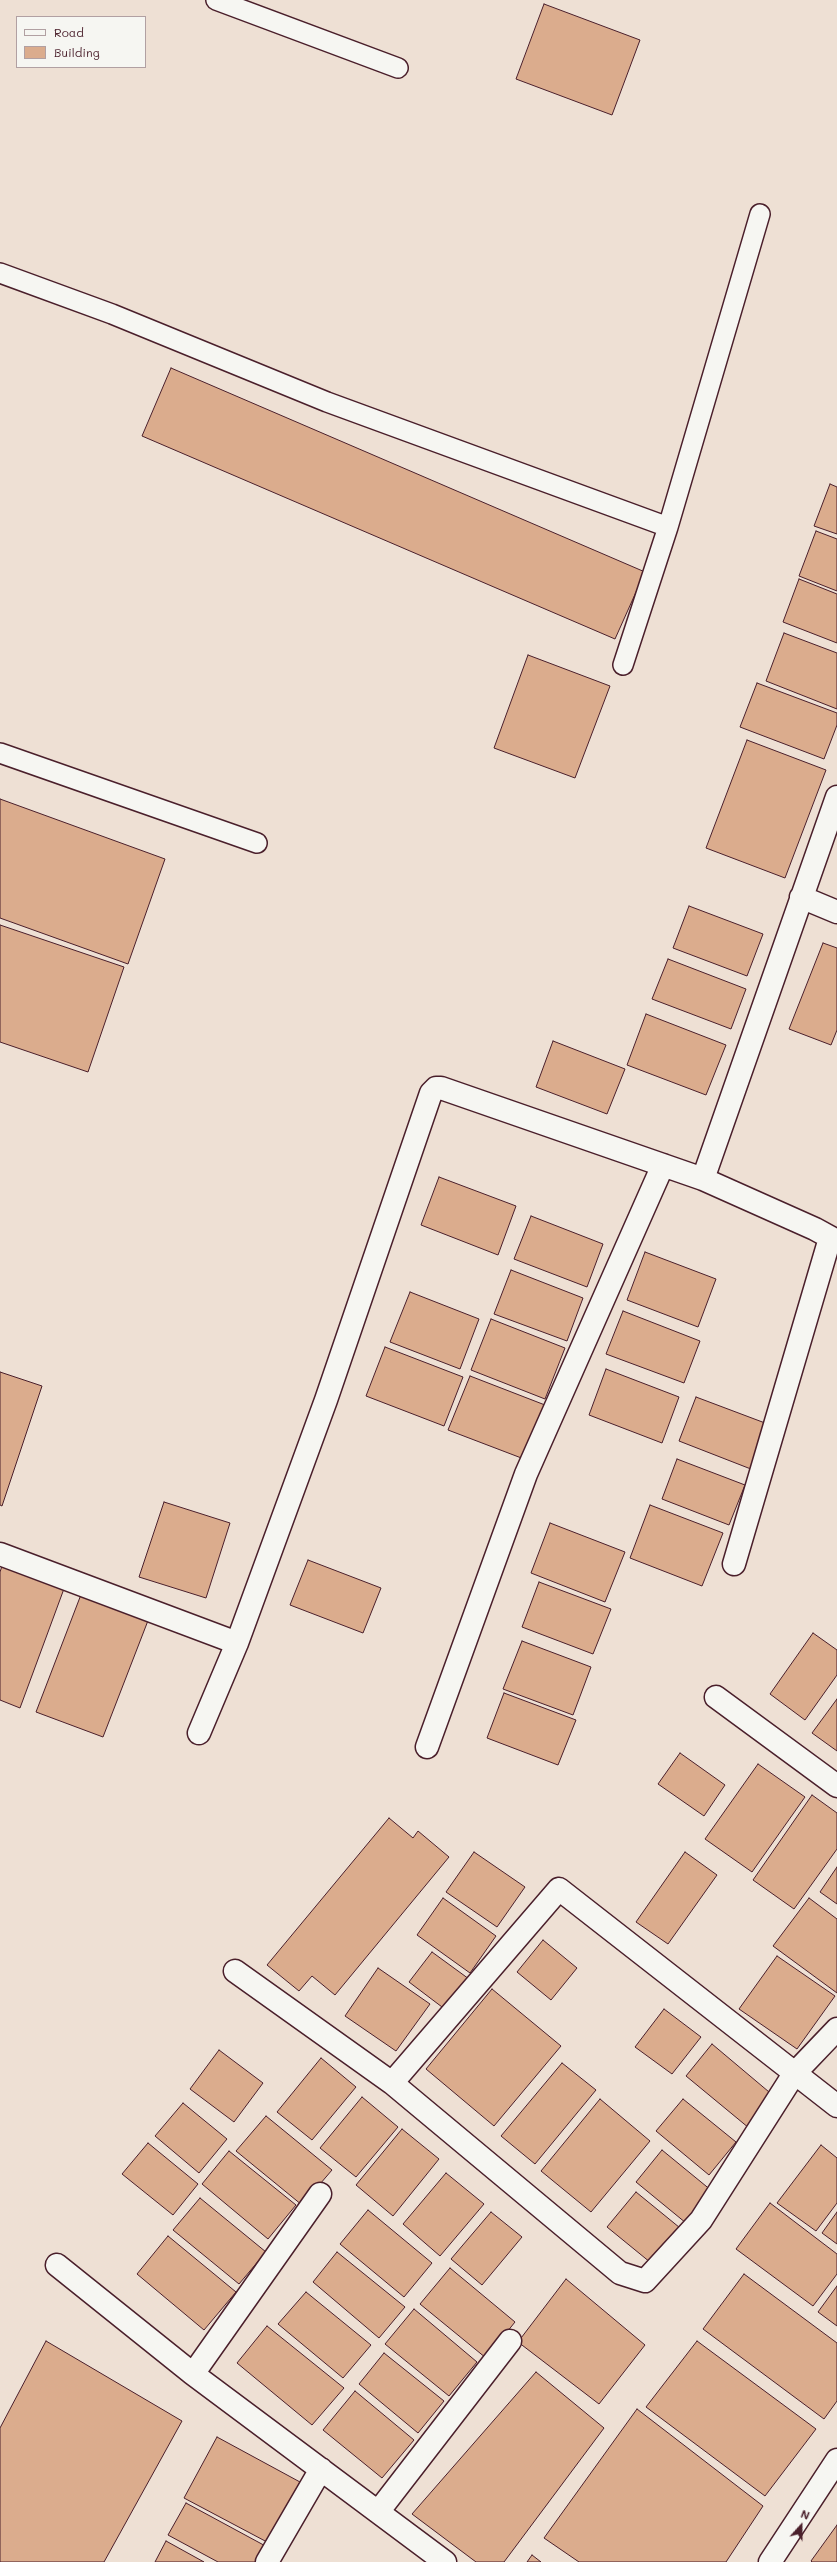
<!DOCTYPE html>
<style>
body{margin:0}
#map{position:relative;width:837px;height:2562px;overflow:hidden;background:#eee0d4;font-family:Mali,sans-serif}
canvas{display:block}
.legend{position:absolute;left:16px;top:16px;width:130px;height:52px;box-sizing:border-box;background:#f6f6f2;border:1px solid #b1a0a2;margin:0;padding:5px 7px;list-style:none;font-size:12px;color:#4a1f2b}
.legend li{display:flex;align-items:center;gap:8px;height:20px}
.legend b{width:20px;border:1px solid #b1a0a2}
.north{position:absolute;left:781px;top:2506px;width:40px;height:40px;-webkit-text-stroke:3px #f6f6f2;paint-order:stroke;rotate:21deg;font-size:11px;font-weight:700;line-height:16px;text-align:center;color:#4a1f2b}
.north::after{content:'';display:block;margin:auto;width:14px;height:18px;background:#4a1f2b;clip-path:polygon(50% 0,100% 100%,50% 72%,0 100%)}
</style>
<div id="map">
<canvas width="837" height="2562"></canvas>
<ul class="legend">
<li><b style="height:5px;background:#f6f6f2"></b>Road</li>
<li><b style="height:11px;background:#dbac8d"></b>Building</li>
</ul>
<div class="north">N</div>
</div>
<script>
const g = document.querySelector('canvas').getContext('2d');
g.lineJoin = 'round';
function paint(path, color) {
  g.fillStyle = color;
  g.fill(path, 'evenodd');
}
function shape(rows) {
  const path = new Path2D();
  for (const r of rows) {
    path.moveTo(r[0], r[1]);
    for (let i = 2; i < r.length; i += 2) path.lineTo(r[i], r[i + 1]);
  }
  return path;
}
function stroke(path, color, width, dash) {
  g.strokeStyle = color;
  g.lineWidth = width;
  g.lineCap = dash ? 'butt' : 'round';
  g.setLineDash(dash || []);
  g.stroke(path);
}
const building = shape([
 [544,4,640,40,612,115,516,79,544,4],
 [171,368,645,572,615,639,142,436,171,368],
 [830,484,837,487,837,534,814,526,830,484],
 [816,531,837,539,837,591,799,576,816,531],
 [799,579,837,594,837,643,783,622,799,579],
 [784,633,837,653,837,709,766,681,784,633],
 [528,655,610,686,575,778,494,748,528,655],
 [757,683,837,713,837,725,824,759,740,727,757,683],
 [747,740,826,770,785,878,706,848,747,740],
 [0,799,165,859,128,964,0,918,0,799],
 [689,906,763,934,747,976,673,948,689,906],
 [0,925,124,967,88,1072,0,1042,0,925],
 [823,943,837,948,837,1030,831,1045,789,1029,823,943],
 [668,959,746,989,731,1029,652,999,668,959],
 [646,1014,726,1045,706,1095,627,1065,646,1014],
 [553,1041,625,1069,607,1114,536,1087,553,1041],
 [439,1177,516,1206,498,1255,421,1225,439,1177],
 [531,1216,603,1244,587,1287,514,1259,531,1216],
 [645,1252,716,1279,698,1327,627,1300,645,1252],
 [511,1270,583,1298,567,1341,494,1314,511,1270],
 [410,1292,479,1319,460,1369,390,1342,410,1292],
 [623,1311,700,1341,684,1383,606,1354,623,1311],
 [491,1319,565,1348,545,1399,471,1370,491,1319],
 [385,1347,463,1377,444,1426,366,1396,385,1347],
 [606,1369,679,1397,662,1443,589,1415,606,1369],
 [0,1372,42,1386,2,1506,0,1505,0,1372],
 [470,1376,545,1405,524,1459,448,1430,470,1376],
 [696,1397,773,1426,756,1471,679,1441,696,1397],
 [677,1459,745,1485,729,1525,662,1499,677,1459],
 [164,1502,230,1523,206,1598,139,1577,164,1502],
 [650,1505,723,1533,702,1586,630,1558,650,1505],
 [550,1523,625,1552,605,1602,531,1573,550,1523],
 [308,1560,381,1588,363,1633,290,1605,308,1560],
 [3,1563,65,1586,20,1708,0,1700,0,1572,3,1563],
 [539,1582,611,1609,593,1654,522,1627,539,1582],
 [82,1592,149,1618,103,1737,36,1712,82,1592],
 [813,1633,837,1650,837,1675,805,1720,770,1694,813,1633],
 [522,1641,591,1667,573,1715,503,1689,522,1641],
 [504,1693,576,1720,558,1765,487,1738,504,1693],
 [837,1699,837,1751,812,1733,837,1699],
 [680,1753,725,1785,704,1816,658,1784,680,1753],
 [758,1764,805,1797,752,1872,705,1839,758,1764],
 [812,1795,837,1813,837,1849,794,1909,753,1880,812,1795],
 [389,1818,413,1838,418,1831,449,1857,335,1995,312,1976,299,1991,267,1965,389,1818],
 [474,1852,525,1887,497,1927,446,1892,474,1852],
 [685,1852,717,1875,668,1944,636,1922,685,1852],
 [837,1867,837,1904,820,1892,837,1867],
 [443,1898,496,1936,470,1973,417,1935,443,1898],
 [809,1898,837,1919,837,1993,773,1946,809,1898],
 [543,1940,577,1968,551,2000,517,1972,543,1940],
 [432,1952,469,1979,446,2010,409,1982,432,1952],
 [777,1956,835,1996,797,2049,739,2009,777,1956],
 [378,1968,430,2004,396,2051,345,2016,378,1968],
 [492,1989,561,2046,494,2126,426,2069,492,1989],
 [664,2009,701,2037,672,2074,635,2047,664,2009],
 [712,2044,775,2097,749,2128,686,2076,712,2044],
 [219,2050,263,2083,234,2122,190,2089,219,2050],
 [321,2058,356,2087,312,2140,277,2112,321,2058],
 [562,2063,596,2090,535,2164,501,2136,562,2063],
 [362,2097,398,2127,356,2177,320,2148,362,2097],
 [600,2099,650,2141,591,2212,541,2171,600,2099],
 [683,2099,736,2142,709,2175,656,2131,683,2099],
 [183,2103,227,2139,199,2173,155,2136,183,2103],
 [266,2116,332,2170,302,2205,236,2151,266,2116],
 [402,2129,439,2159,393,2216,356,2185,402,2129],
 [148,2143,198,2184,173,2215,122,2174,148,2143],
 [821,2145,837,2158,837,2203,816,2231,777,2203,821,2145],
 [662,2150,712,2191,686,2223,636,2182,662,2150],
 [229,2151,296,2205,268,2239,202,2184,229,2151],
 [446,2173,484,2204,440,2256,403,2224,446,2173],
 [636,2192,685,2232,656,2267,607,2227,636,2192],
 [200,2198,266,2252,239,2284,173,2230,200,2198],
 [770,2203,837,2254,837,2274,813,2306,736,2249,770,2203],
 [368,2210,432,2263,404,2297,340,2244,368,2210],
 [491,2212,522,2237,482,2285,451,2259,491,2212],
 [837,2212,837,2244,822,2233,837,2212],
 [168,2236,236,2292,204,2330,137,2274,168,2236],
 [337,2252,405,2307,379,2338,313,2282,337,2252],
 [450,2268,515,2322,486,2358,420,2304,450,2268],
 [744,2274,837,2343,837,2401,824,2419,703,2329,744,2274],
 [566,2279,645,2345,599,2404,518,2342,566,2279],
 [837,2286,837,2326,818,2312,837,2286],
 [306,2292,371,2345,343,2378,278,2324,306,2292],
 [414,2309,477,2362,449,2396,385,2344,414,2309],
 [267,2326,344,2388,312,2425,237,2363,267,2326],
 [46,2341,182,2421,104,2562,0,2562,0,2428,46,2341],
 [697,2341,816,2429,765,2496,646,2407,697,2341],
 [384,2353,444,2401,418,2433,359,2384,384,2353],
 [536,2372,604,2428,504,2562,476,2562,412,2514,536,2372],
 [355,2391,414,2440,382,2478,323,2430,355,2391],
 [637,2409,763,2506,726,2562,579,2562,544,2538,637,2409],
 [217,2437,300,2482,267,2542,184,2498,217,2437],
 [186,2503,271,2549,264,2562,218,2562,168,2535,186,2503],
 [837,2525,837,2562,812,2562,811,2561,837,2525],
 [166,2541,204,2562,155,2562,166,2541],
 [532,2555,541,2562,527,2562,532,2555]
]);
paint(building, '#dbac8d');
stroke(building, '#4a1f2b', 1);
const service = shape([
 [216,0,398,68],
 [0,273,112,314,327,402,668,527],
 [623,665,668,527,760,214],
 [0,753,257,843]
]);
const minor = shape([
 [801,897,837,912],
 [703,1179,815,1229,837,1241],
 [0,1554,237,1643],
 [734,1564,830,1238],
 [716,1697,837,1786],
 [199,1733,237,1643,326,1400,431,1093,436,1088,441,1088,703,1179,837,797],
 [427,1747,526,1474,663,1165],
 [235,1971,392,2083,620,2273,645,2281,701,2220,794,2074,837,2029],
 [392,2083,559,1889,837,2106],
 [320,2194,193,2374,445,2562],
 [57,2265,193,2374],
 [378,2512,510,2341],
 [267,2562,321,2469],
 [770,2562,837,2460]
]);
stroke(service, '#4a1f2b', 22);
stroke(minor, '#4a1f2b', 25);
stroke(service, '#f6f6f2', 19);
stroke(minor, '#f6f6f2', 22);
</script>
